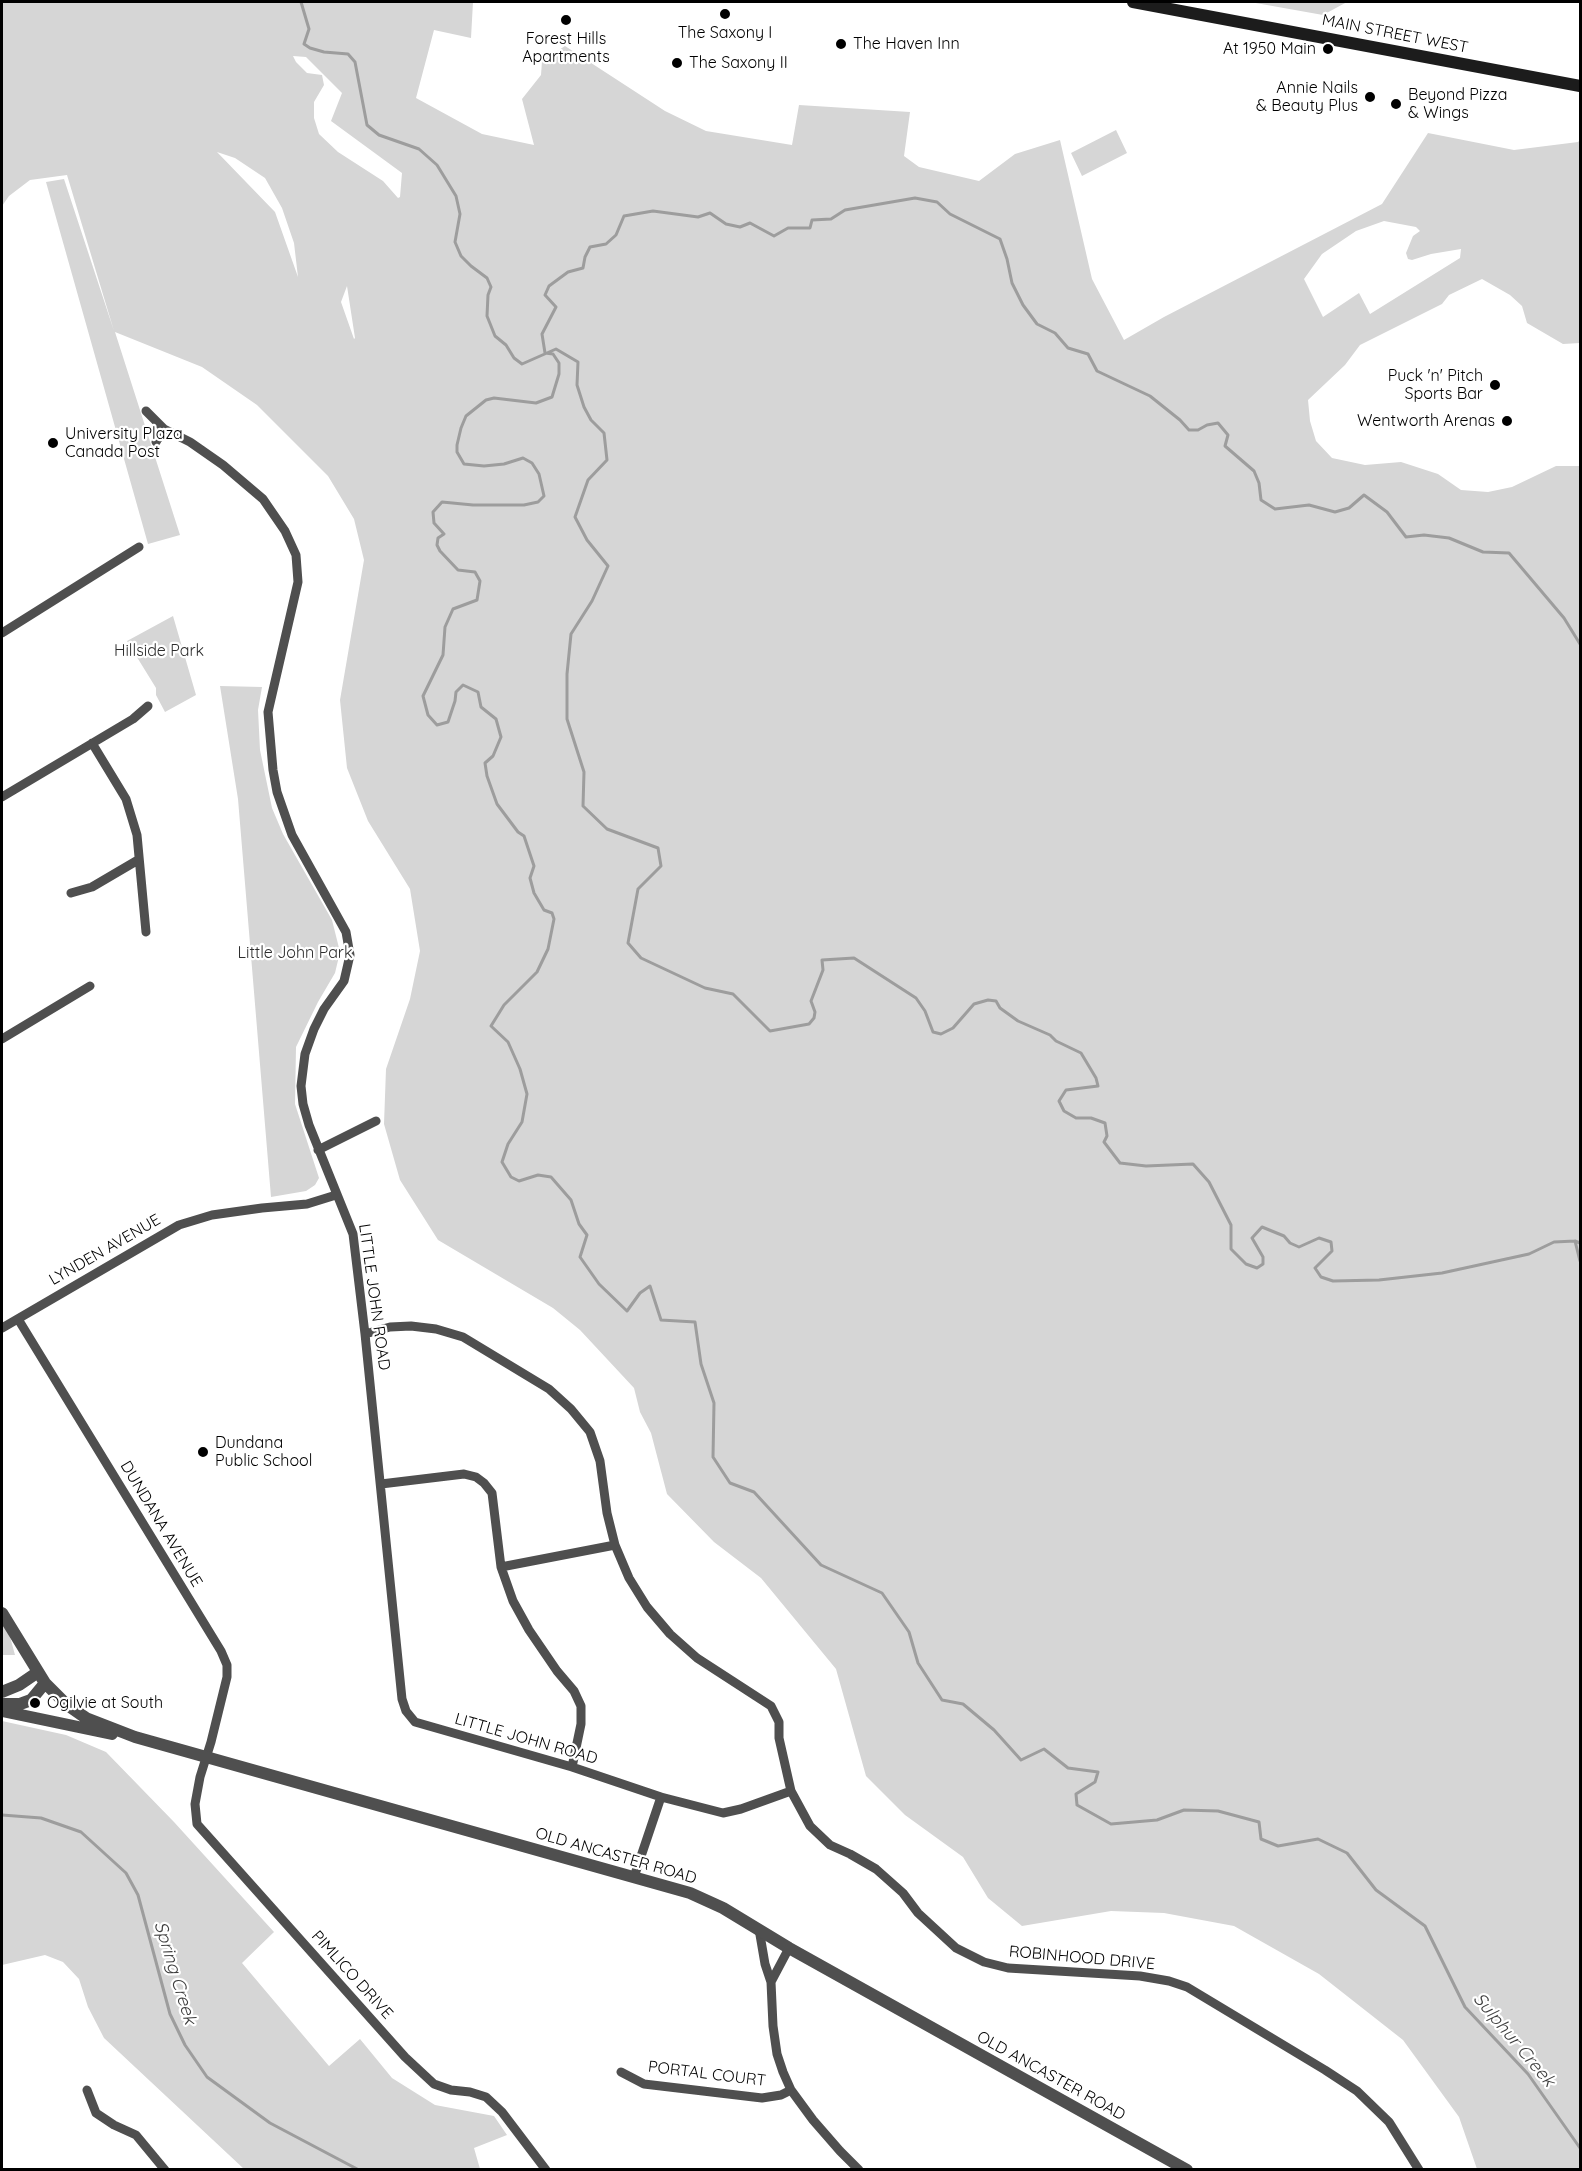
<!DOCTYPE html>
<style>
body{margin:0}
#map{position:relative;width:1582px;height:2171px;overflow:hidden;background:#fff;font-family:Quicksand,sans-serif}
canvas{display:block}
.frame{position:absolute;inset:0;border:3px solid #000;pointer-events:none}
</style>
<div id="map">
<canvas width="1582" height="2171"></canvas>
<div class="frame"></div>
</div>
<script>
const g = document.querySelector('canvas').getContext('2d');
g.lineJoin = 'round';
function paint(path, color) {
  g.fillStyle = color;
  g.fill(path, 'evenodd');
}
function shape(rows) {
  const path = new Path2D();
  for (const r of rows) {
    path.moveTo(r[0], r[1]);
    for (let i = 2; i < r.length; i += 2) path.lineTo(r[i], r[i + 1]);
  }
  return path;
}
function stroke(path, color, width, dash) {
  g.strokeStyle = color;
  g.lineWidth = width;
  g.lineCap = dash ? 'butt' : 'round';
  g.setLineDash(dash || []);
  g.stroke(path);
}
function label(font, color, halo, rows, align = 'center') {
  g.font = font + ' Quicksand,sans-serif';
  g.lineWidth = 4.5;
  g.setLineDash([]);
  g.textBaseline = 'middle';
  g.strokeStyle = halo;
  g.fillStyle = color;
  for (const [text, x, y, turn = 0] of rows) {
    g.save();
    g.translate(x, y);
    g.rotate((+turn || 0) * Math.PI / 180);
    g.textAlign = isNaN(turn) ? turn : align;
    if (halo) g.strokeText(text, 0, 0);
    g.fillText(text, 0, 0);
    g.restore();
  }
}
paint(shape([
 [2,2,473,2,471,38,434,30,416,98,482,134,534,145,522,99,541,75,542,61,565,46,665,111,706,131,792,145,799,105,910,112,904,156,919,167,979,181,1015,154,1060,140,1092,279,1124,340,1164,317,1382,204,1428,133,1514,150,1578,142,1580,140,1580,343,1563,344,1527,323,1522,306,1510,295,1482,279,1449,295,1442,304,1360,345,1345,365,1308,400,1310,421,1316,441,1332,458,1365,465,1401,462,1438,474,1461,490,1488,492,1512,487,1556,466,1580,466,1580,2169,1477,2169,1459,2117,1403,2040,1319,1974,1234,1926,1164,1913,1111,1911,1022,1926,988,1898,963,1857,905,1815,866,1776,836,1669,761,1578,714,1542,667,1494,651,1433,640,1412,634,1388,580,1330,553,1308,438,1240,400,1180,384,1124,386,1069,410,999,420,951,410,889,368,821,347,768,340,700,364,560,354,519,328,476,257,405,202,367,115,332,180,535,148,544,46,182,64,179,114,331,67,175,30,180,9,196,2,206],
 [293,56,306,57,342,93,331,121,402,173,400,197,398,198,383,181,338,152,319,134,314,118,314,102,324,85,322,75,307,73,296,62],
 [217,152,235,158,265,178,282,208,294,243,298,277,275,212],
 [1384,221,1416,227,1420,231,1413,236,1406,253,1408,259,1412,260,1431,254,1461,249,1460,258,1370,314,1359,293,1323,317,1304,279,1322,254,1356,231],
 [347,286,355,338,354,339,341,302],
 [1250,2,1347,2,1323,15],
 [1116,130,1127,153,1082,176,1071,153],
 [173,616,196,695,165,712,156,695,156,688,127,641],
 [220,686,262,687,258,710,260,750,272,808,283,834,332,920,340,952,335,973,318,1002,296,1047,295,1104,319,1178,315,1185,306,1191,271,1197,238,799],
 [2,1623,9,1633,15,1655,2,1655],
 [2,1721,66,1735,106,1752,174,1822,274,1932,242,1963,329,2066,360,2039,392,2078,435,2105,494,2116,507,2135,474,2148,480,2169,244,2169,104,2038,88,2007,79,1979,63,1962,45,1955,2,1965]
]), '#d6d6d6');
stroke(shape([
 [301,2,309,29,304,44,310,48,324,52,348,54,355,62,367,125,379,135,419,149,437,165,456,196,460,214,455,242,461,256,471,266,487,278,491,287,488,295,487,316,495,336,506,345,514,358,522,364,556,349,578,362,577,385,584,407,591,420,604,433,607,460,588,480,575,517,587,540,608,566,592,601,571,634,567,674,567,719,584,772,583,806,607,829,658,848,661,866,638,889,628,943,641,958,705,988,733,994,770,1031,809,1024,814,1018,815,1012,811,1001,823,970,822,960,854,958,916,998,925,1011,933,1032,941,1034,953,1028,974,1004,988,1000,996,1001,1000,1008,1018,1021,1050,1035,1056,1041,1081,1053,1096,1078,1098,1086,1066,1090,1059,1101,1064,1111,1076,1118,1091,1118,1105,1123,1107,1136,1104,1142,1120,1163,1146,1166,1193,1164,1209,1182,1231,1225,1231,1249,1246,1264,1257,1268,1263,1264,1263,1257,1252,1238,1262,1227,1284,1236,1290,1243,1299,1247,1319,1238,1331,1242,1332,1251,1315,1268,1321,1277,1333,1281,1379,1280,1442,1273,1529,1254,1554,1242,1575,1241,1580,1243],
 [545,353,553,354,559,363,559,374,552,397,536,403,494,398,486,400,466,416,461,428,457,445,457,452,464,464,484,466,504,464,523,458,532,463,539,474,544,496,538,502,524,505,473,505,442,502,433,512,434,523,444,534,438,538,437,545,440,551,458,570,475,572,480,581,477,600,453,609,445,627,443,655,423,696,428,715,437,725,448,722,455,701,456,692,463,685,478,692,481,707,496,719,501,737,493,756,485,763,487,776,497,804,518,832,524,836,534,866,530,878,534,893,544,910,552,913,554,919,548,949,537,972,504,1005,491,1026,508,1042,520,1069,527,1094,522,1122,508,1144,502,1162,511,1177,519,1181,538,1175,551,1177,571,1200,579,1224,587,1235,580,1257,599,1284,627,1311,640,1293,650,1286,661,1320,695,1322,701,1364,714,1403,713,1457,730,1483,754,1492,821,1565,882,1593,909,1632,918,1663,942,1700,963,1704,994,1730,1021,1760,1044,1749,1068,1768,1098,1772,1095,1782,1076,1794,1077,1805,1111,1824,1157,1820,1184,1810,1218,1811,1259,1822,1261,1839,1278,1846,1318,1839,1347,1853,1376,1890,1425,1926,1465,2007,1528,2074,1580,2148],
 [545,353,542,334,556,307,545,295,549,286,568,272,583,268,585,257,590,247,606,244,616,235,624,216,653,211,698,217,710,213,726,224,740,227,750,223,774,236,788,228,810,228,812,220,831,219,845,210,915,198,937,202,950,214,1000,239,1007,259,1012,283,1023,305,1037,324,1055,333,1068,348,1088,354,1097,371,1150,396,1180,420,1189,430,1198,430,1207,425,1218,423,1228,435,1225,446,1254,471,1259,483,1261,500,1275,509,1309,505,1335,512,1349,508,1364,495,1387,512,1406,537,1424,535,1449,538,1483,552,1509,553,1564,618,1580,644],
 [1575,1241,1580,1261],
 [2,1815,41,1818,81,1832,126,1873,138,1895,170,2014,185,2045,207,2077,270,2123,359,2170]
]), '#9d9d9d', 3);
stroke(shape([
 [146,411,164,429,190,442,223,465,263,499,285,531,296,555,298,582,268,712,273,770,277,792,292,835,346,932,350,955,344,981,324,1009,314,1029,305,1054,301,1086,303,1104,309,1125,353,1234,365,1334,402,1699,406,1711,415,1722,572,1767,661,1797,723,1813,741,1809,791,1791],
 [156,442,164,429],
 [2,633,139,547],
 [92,743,126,799,137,835,146,932],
 [2,797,133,719,148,706],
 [71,893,92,887,138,860],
 [2,1039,90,986],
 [318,1150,376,1121],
 [18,1319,221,1651,227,1665,227,1677,211,1742,200,1777,195,1804,197,1824,405,2057,434,2084,451,2090,470,2092,486,2097,502,2112,546,2170],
 [2,1328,179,1225,212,1215,262,1208,307,1204,336,1195],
 [365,1334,390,1327,411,1326,436,1329,463,1337,549,1389,571,1409,590,1432,600,1461,607,1513,615,1545,629,1578,647,1607,670,1634,697,1658,771,1706,779,1722,779,1738,791,1791,810,1826,830,1845,850,1854,876,1869,903,1893,918,1913,956,1948,984,1962,1008,1968,1140,1976,1169,1981,1187,1987,1325,2070,1357,2091,1389,2122,1419,2170],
 [381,1484,464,1474,476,1477,484,1483,492,1493,501,1567,513,1601,529,1630,557,1671,574,1691,581,1706,581,1724,572,1767],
 [501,1567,615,1545],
 [634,1877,661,1797],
 [759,1929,765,1964,771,1982,773,2026,777,2054,783,2072,791,2090,813,2120,840,2151,859,2170],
 [771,1982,789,1948],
 [621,2072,644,2084,762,2098,781,2095,791,2090],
 [87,2090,96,2113,114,2125,136,2135,165,2170]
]), '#4f4f4f', 9);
stroke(shape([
 [2,1613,45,1683,66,1704,86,1718,135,1737,690,1893,723,1908,789,1948,1187,2170],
 [2,1692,19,1685,38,1672],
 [2,1704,20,1704,31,1700,45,1683],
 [2,1711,112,1734]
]), '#4f4f4f', 12);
stroke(shape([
 [1133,2,1580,86]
]), '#1c1c1c', 12);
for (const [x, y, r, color] of [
 [725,14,6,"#000"],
 [566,20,6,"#000"],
 [841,44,6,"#000"],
 [1328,49,6,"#000"],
 [677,63,6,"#000"],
 [1370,97,6,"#000"],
 [1396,104,6,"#000"],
 [1495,385,6,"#000"],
 [1507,421,6,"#000"],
 [53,443,6,"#000"],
 [203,1452,6,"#000"],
 [35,1703,6,"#000"]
]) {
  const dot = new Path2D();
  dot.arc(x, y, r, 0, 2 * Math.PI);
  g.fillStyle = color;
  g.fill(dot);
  stroke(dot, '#fff', 2);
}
label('16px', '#000', '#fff', [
 ["The Saxony I",725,33,"center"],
 ["Forest Hills",566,39,"center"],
 ["Apartments",566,57,"center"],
 ["The Haven Inn",853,44],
 ["At 1950 Main",1316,49,"right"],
 ["The Saxony II",689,63],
 ["Annie Nails",1358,88,"right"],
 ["& Beauty Plus",1358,106,"right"],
 ["Beyond Pizza",1408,95],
 ["& Wings",1408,113],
 ["Puck 'n' Pitch",1483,376,"right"],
 ["Sports Bar",1483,394,"right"],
 ["Wentworth Arenas",1495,421,"right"],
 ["University Plaza",65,434],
 ["Canada Post",65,452],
 ["Dundana",215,1443],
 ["Public School",215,1461],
 ["Ogilvie at South",47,1703]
], 'left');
label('16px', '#000', '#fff', [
 ["MAIN STREET WEST",1395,34,11],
 ["LYNDEN AVENUE",105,1250,-30],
 ["LITTLE JOHN ROAD",374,1297,82],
 ["DUNDANA AVENUE",161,1524,59],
 ["LITTLE JOHN ROAD",526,1739,16],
 ["OLD ANCASTER ROAD",616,1856,16],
 ["ROBINHOOD DRIVE",1082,1958,5],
 ["PIMLICO DRIVE",352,1975,48],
 ["PORTAL COURT",707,2074,7],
 ["OLD ANCASTER ROAD",1051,2076,29]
]);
label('16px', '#2d2d2d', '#fff', [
 ["Hillside Park",159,651],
 ["Little John Park",295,953]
]);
label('italic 18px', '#3e3e3e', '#fff', [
 ["Spring Creek",175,1973,73],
 ["Sulphur Creek",1514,2040,50]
]);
</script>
